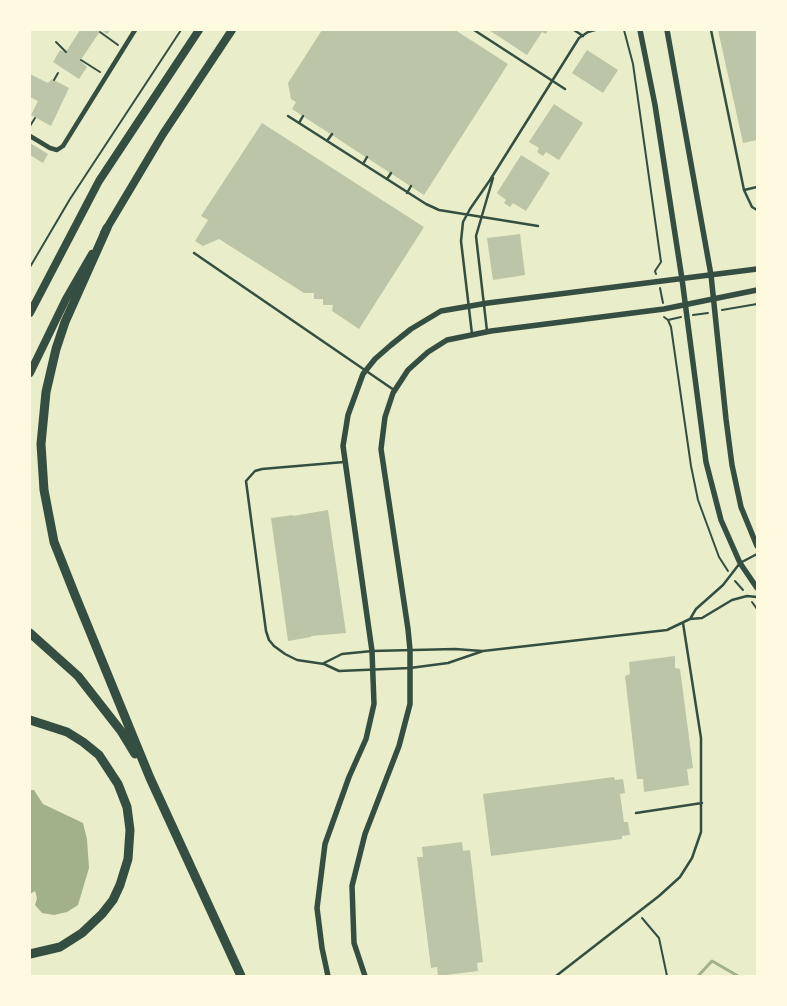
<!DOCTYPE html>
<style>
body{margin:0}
#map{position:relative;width:787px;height:1006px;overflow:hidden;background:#e9edc9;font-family:Roboto,sans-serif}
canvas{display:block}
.frame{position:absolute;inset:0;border:31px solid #fefae0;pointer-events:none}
</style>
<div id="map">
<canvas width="787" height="1006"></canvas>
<div class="frame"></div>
</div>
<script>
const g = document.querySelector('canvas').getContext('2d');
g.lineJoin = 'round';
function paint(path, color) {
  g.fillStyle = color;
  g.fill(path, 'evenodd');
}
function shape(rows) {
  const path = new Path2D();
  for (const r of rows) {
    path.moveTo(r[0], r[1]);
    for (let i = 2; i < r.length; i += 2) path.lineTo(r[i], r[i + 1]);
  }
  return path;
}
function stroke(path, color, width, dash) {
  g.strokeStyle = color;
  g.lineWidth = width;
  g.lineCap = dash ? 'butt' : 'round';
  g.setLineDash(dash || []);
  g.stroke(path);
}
paint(shape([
 [30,790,34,790,43,804,83,823,87,839,89,868,78,905,67,912,54,915,42,913,35,905,37,898,35,891,30,894]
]), '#a3b18a');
stroke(shape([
 [698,976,712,961,738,976]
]), '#a3b18a', 3);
paint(shape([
 [80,30,111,30,107,34,101,30,80,61,87,67,79,79,53,62,60,50,66,52],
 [322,30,455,30,508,64,424,195,292,109,296,102,291,99,288,83],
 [489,30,548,30,546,34,542,32,527,55],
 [718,30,757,30,757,140,743,143],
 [587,50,618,70,603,93,572,73],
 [30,74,48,83,52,79,69,88,51,126,31,115,38,101,30,97],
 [554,104,583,123,559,160,546,152,543,156,537,152,539,148,529,142],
 [262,123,424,227,359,329,332,311,333,305,323,305,323,299,314,299,314,293,304,293,219,239,203,246,195,241,208,220,201,216],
 [30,143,48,154,43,163,30,155],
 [521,155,550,173,526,211,513,203,510,207,504,203,506,200,497,193],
 [520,234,525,275,493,280,487,238],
 [328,510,346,633,311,636,311,637,288,641,271,518,293,515,293,516],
 [675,656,675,668,680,669,693,768,687,769,689,785,644,792,643,779,637,779,625,676,630,674,629,662],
 [614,777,615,780,623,779,625,793,620,794,624,822,628,822,630,835,622,836,622,839,491,856,483,794],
 [462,842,463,851,470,850,483,962,477,963,478,971,438,976,437,967,431,968,417,857,423,857,422,847]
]), '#bcc5a7');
stroke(shape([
 [624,30,633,64,660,255,661,262,655,271,656,274],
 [100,32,118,45],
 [56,42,66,52],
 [81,60,100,72],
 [54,80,58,73],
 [30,126,35,118],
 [30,267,70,199,181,30],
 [660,288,663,303],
 [722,310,757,304],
 [693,315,708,313],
 [664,317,668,320,681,317],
 [668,320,671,327,691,466,698,500,719,557,728,571],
 [735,581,743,590],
 [752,602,757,609],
 [642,918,659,938,667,976]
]), '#344e41', 2);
stroke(shape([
 [474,30,565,89],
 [574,30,583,36],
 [711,30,744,190,757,187],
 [288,116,426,204,439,210,538,226],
 [299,123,303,116],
 [327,141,332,134],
 [363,164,367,157],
 [387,179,391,173],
 [744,190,752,207,757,210],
 [407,193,411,186],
 [194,253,394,390],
 [487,331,476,236,493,178],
 [472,334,461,241,463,222,470,209,490,180,579,38,588,32,595,30],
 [344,462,262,469,255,471,246,481,266,631,269,640,274,646,285,654,297,660,324,664,339,671,410,668,448,663,483,651,667,630,690,619],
 [757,554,740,563,723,585,696,609,690,619,702,618,732,600,747,596,757,597],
 [324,663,342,654,372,651,455,649,482,651],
 [636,813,702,803],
 [556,976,659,896,680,877,692,858,701,832,701,738,683,623]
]), '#344e41', 2.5);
stroke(shape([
 [30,136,50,148,57,150,63,146,135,30]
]), '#344e41', 4.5);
stroke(shape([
 [640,30,655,105,682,279,706,462,721,520,740,563,757,588],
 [667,30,711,275,726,419,732,465,741,507,757,546],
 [328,976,322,948,317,908,325,844,349,777,366,739,374,704,372,651,343,446,348,415,363,374,375,359,391,345,411,329,441,311,488,303,757,269],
 [365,976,354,943,352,886,365,834,399,746,410,704,410,650,408,629,381,449,385,417,393,393,408,370,428,352,447,340,491,331,664,309,757,290]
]), '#344e41', 5.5);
stroke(shape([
 [104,233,163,134,232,30],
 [30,313,99,181,199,30],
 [30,373,66,299,92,254]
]), '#344e41', 8);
stroke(shape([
 [107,228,65,322,56,349,46,392,41,444,44,490,54,542,75,595,150,778,241,976],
 [30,633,78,676,121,731,135,754],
 [30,720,67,732,83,742,99,755,118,784,127,807,130,830,128,859,120,885,113,900,102,914,82,933,60,947,30,954]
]), '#344e41', 9);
</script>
